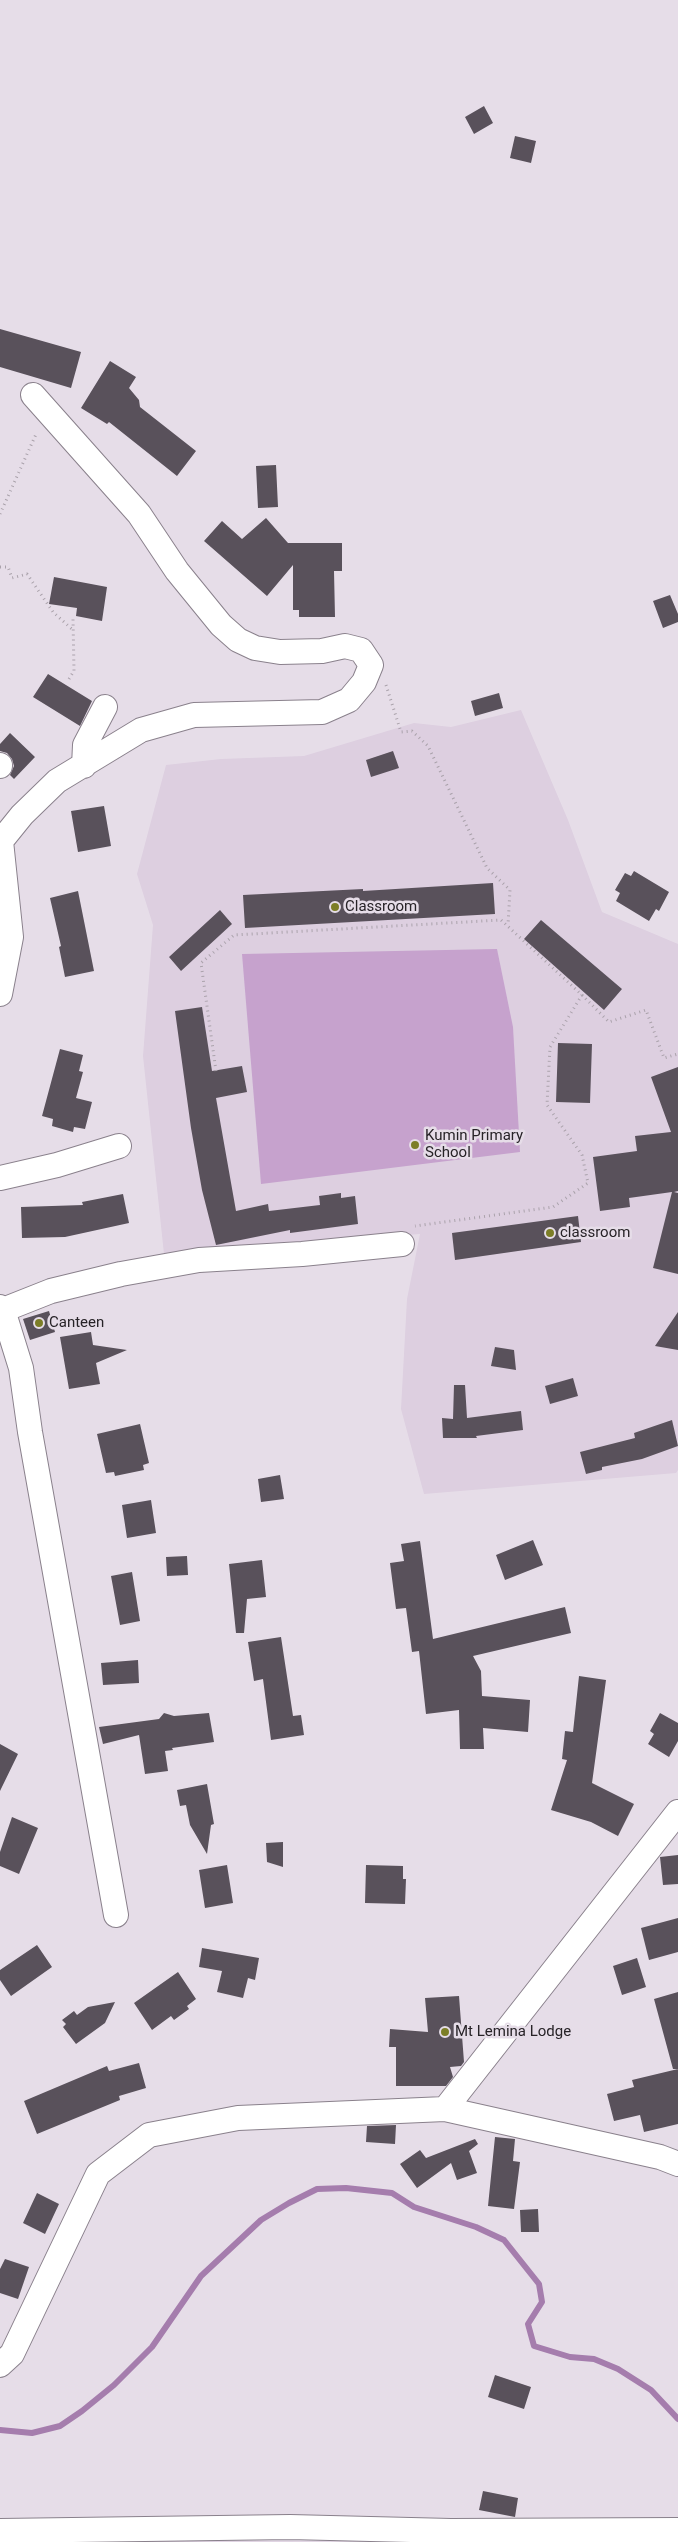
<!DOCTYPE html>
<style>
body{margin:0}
canvas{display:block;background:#e6dde8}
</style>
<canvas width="678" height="2542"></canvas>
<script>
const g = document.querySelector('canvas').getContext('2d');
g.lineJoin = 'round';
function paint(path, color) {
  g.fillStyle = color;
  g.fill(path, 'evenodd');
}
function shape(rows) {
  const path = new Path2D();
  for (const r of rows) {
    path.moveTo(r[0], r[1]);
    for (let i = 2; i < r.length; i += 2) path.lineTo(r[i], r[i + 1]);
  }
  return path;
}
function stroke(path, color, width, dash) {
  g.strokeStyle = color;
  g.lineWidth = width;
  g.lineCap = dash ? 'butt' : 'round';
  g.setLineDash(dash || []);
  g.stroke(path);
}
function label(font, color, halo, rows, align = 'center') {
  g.font = font + ' Roboto,sans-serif';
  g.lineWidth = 5;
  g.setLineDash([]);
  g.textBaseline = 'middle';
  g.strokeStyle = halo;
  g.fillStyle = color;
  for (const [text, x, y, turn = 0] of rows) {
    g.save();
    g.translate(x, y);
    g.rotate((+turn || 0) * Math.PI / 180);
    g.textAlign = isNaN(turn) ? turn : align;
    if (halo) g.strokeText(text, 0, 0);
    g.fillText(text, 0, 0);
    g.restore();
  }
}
paint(shape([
 [521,710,568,820,602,912,678,944,678,1470,676,1473,424,1494,401,1409,407,1299,420,1234,164,1254,143,1056,153,925,137,874,166,765,221,759,304,756,414,723,451,727],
 [0,2540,176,2541,678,2541,0,2542]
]), '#ddcfe0');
paint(shape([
 [497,949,513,1027,520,1152,261,1184,242,954]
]), '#c6a2cd');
stroke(shape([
 [0,2430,32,2433,60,2426,82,2411,114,2385,152,2347,201,2276,261,2220,289,2203,317,2189,346,2188,392,2193,414,2207,476,2227,504,2240,539,2284,542,2302,528,2324,534,2346,570,2357,594,2359,618,2369,651,2390,678,2419]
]), '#a57dad', 6);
paint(shape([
 [484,106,493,123,474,134,465,117],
 [515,136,536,141,531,163,510,158],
 [0,329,81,352,71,388,0,367],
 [110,361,136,377,129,388,139,400,140,407,196,451,177,476,109,422,107,424,81,408],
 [276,465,278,507,258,508,256,466],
 [266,518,288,543,342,543,342,571,334,571,335,617,299,617,299,610,293,610,293,565,267,596,204,541,222,521,242,539],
 [54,577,107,587,102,621,76,616,77,608,49,604],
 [670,595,678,614,678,622,663,628,653,601],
 [48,674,92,701,80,726,33,697],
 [499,693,503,708,475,716,471,701],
 [10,733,35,757,14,779,10,775,14,766,12,759,7,753,0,751,0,744],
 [393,751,399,768,371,777,366,760],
 [104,806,111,846,78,852,71,811],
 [634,871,669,892,659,911,656,909,649,921,616,901,620,893,615,890,625,873,631,876],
 [493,883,495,914,245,928,243,895,363,889,363,891],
 [78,891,94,971,65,977,59,947,61,946,50,898],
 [220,910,232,924,181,971,169,957],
 [541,920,622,989,604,1010,524,939],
 [202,1007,212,1071,242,1066,247,1092,216,1098,236,1211,268,1204,269,1211,320,1205,319,1196,341,1193,341,1198,355,1196,358,1224,290,1233,290,1230,216,1245,202,1190,191,1128,175,1011],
 [558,1043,592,1044,590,1103,556,1102],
 [60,1049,83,1055,79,1071,83,1072,76,1098,92,1102,85,1129,74,1127,73,1132,52,1126,53,1119,42,1116],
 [678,1067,678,1191,674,1192,678,1193,678,1274,653,1268,672,1192,629,1198,630,1207,600,1211,593,1157,637,1151,635,1136,671,1132,651,1077],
 [123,1194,129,1223,65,1237,22,1238,21,1207,83,1205,82,1202],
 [578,1216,581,1242,455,1260,452,1233],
 [49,1311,55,1332,30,1340,23,1319],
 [678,1312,678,1350,655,1346],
 [91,1332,93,1345,127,1350,96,1363,100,1384,69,1389,60,1337],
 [495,1347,514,1350,516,1370,491,1366],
 [573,1378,578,1396,550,1404,545,1386],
 [454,1385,465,1385,467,1418,521,1411,523,1430,476,1436,477,1438,443,1438,442,1418,453,1419],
 [672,1420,678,1446,642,1459,602,1467,602,1470,586,1474,580,1452,635,1438,634,1433],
 [140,1424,149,1463,143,1465,144,1470,115,1476,114,1472,106,1473,97,1434],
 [280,1475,284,1499,261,1502,258,1479],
 [151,1500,156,1533,127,1538,122,1505],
 [533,1540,543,1565,505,1580,496,1555],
 [420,1541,433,1639,565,1607,571,1633,473,1656,481,1671,482,1696,530,1700,528,1732,483,1728,484,1749,460,1749,459,1710,426,1714,419,1651,412,1652,406,1608,396,1609,390,1563,404,1561,401,1544],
 [187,1556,188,1575,167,1576,166,1557],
 [262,1560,266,1597,247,1599,244,1633,236,1633,229,1564],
 [132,1572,140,1621,120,1625,111,1576],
 [281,1637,293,1716,301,1715,304,1735,271,1740,263,1679,254,1681,248,1642],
 [138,1660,139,1683,103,1685,101,1663],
 [579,1676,606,1680,592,1783,634,1804,618,1836,591,1822,551,1810,567,1760,562,1759,565,1731,573,1732],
 [164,1713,174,1716,209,1713,214,1742,172,1748,173,1750,165,1751,168,1771,145,1774,139,1735,103,1744,99,1727,159,1719],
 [660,1713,678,1723,678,1741,669,1757,648,1744,654,1734,650,1731],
 [0,1744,18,1754,0,1791],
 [207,1784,214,1824,211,1825,207,1854,190,1825,186,1805,180,1806,177,1790],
 [12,1817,38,1828,19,1874,0,1866,0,1852],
 [283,1842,283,1867,267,1862,266,1843],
 [678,1855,678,1884,663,1885,660,1857],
 [227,1865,233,1903,205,1908,199,1870],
 [366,1865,403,1866,403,1879,406,1879,405,1904,365,1903],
 [678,1918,678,1952,649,1960,641,1928],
 [37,1945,52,1967,11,1996,0,1980,0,1970],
 [202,1948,259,1958,255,1980,248,1978,243,1998,217,1992,222,1971,199,1967],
 [637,1958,646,1987,622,1995,613,1966],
 [178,1972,196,1999,187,2006,189,2009,174,2020,171,2016,152,2030,134,2003],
 [678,1992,678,2124,644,2132,640,2115,614,2121,607,2094,634,2087,632,2080,678,2069,673,2069,654,1999],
 [459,1996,464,2062,461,2066,450,2067,453,2077,446,2086,396,2086,396,2047,389,2047,390,2029,428,2032,425,1998],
 [115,2002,105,2023,76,2044,63,2027,66,2024,62,2020,74,2011,77,2015,88,2007],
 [139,2063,146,2088,119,2096,120,2100,37,2134,24,2101,107,2066,109,2071],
 [396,2125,395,2144,366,2142,367,2126],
 [495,2137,515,2139,513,2161,520,2162,514,2209,488,2206],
 [475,2139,478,2144,469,2151,477,2173,457,2180,451,2163,417,2188,400,2164,420,2150,426,2158],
 [37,2193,59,2204,45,2234,23,2223],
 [538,2209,539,2232,521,2232,520,2210],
 [5,2259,29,2267,18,2299,0,2293,0,2269],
 [495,2375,531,2387,524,2409,488,2397],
 [483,2491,518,2498,515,2517,479,2510]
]), '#59515b');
const minor = shape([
 [0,766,0,765],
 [84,766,85,745,105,707],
 [0,994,11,937,1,841,22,815,57,781,141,730,194,715,322,712,349,700,364,682,371,665,361,650,345,646,322,651,280,652,255,648,238,640,221,625,177,571,139,514,33,395],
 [0,1178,57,1165,119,1146],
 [0,1307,3,1310,21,1368,30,1432,116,1915],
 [0,1319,3,1310,51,1291,121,1274,199,1260,302,1254,402,1244],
 [445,2109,678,1812],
 [0,2365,12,2354,98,2174,149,2135,238,2118,445,2109,660,2157,678,2164],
 [0,2531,290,2527,451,2531,678,2530]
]);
stroke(minor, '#8a818c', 26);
stroke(shape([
 [0,514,37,432],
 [0,567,8,567,12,578,27,574,53,612,74,631],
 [69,679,74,671,73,619],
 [386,685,401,732,412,731,428,746,487,868,510,890,508,925],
 [582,995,609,1022,646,1010,664,1058,678,1054],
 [216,1071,201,963,234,935,501,920,582,995,550,1047,547,1105,582,1155,588,1183,553,1207,415,1226]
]), '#aaa2ab', 3, [1, 4]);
stroke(minor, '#fff', 24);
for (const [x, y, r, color] of [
 [335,907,5,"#7c7e27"],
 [415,1145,5,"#7c7e27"],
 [550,1233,5,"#7c7e27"],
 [39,1323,5,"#7c7e27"],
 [445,2032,5,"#7c7e27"]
]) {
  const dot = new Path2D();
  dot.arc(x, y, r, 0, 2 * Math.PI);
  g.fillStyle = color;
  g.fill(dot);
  stroke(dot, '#e6dde8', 2);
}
label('15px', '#272327', '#e6dde8', [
 ["Classroom",345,907],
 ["Kumin Primary",425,1136],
 ["School",425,1153],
 ["classroom",560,1233],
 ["Canteen",49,1323],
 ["Mt Lemina Lodge",455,2032]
], 'left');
</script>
